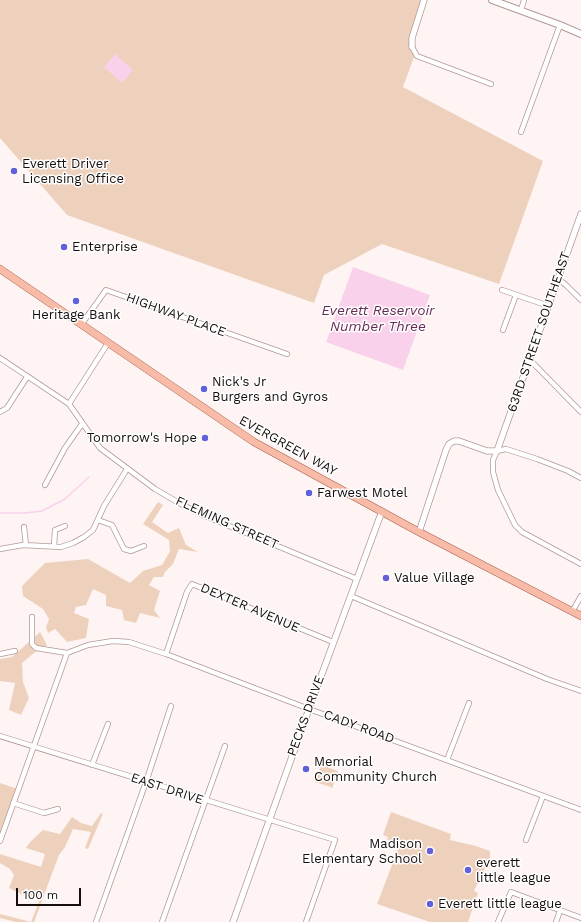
<!DOCTYPE html>
<style>
body{margin:0}
#map{position:relative;width:581px;height:922px;overflow:hidden;background:#fff4f4;font-family:"Work Sans",sans-serif}
canvas{display:block}
.scale{position:absolute;left:16px;top:888px;width:65px;height:18px;box-sizing:border-box;border:2px solid #160d0d;border-top:0;padding-left:5px;font-size:12px;line-height:14px;white-space:nowrap;color:#160d0d;-webkit-text-stroke:3px #fff;paint-order:stroke}
</style>
<div id="map">
<canvas width="581" height="922"></canvas>
<div class="scale">100 m</div>
</div>
<script>
const g = document.querySelector('canvas').getContext('2d');
g.lineJoin = 'round';
function paint(path, color) {
  g.fillStyle = color;
  g.fill(path, 'evenodd');
}
function shape(rows) {
  const path = new Path2D();
  for (const r of rows) {
    path.moveTo(r[0], r[1]);
    for (let i = 2; i < r.length; i += 2) path.lineTo(r[i], r[i + 1]);
  }
  return path;
}
function stroke(path, color, width, dash) {
  g.strokeStyle = color;
  g.lineWidth = width;
  g.lineCap = dash ? 'butt' : 'round';
  g.setLineDash(dash || []);
  g.stroke(path);
}
function label(font, color, halo, rows, align = 'center') {
  g.font = font + ' "Work Sans",sans-serif';
  g.lineWidth = 3;
  g.setLineDash([]);
  g.textBaseline = 'middle';
  g.strokeStyle = halo;
  g.fillStyle = color;
  for (const [text, x, y, turn = 0] of rows) {
    g.save();
    g.translate(x, y);
    g.rotate((+turn || 0) * Math.PI / 180);
    g.textAlign = isNaN(turn) ? turn : align;
    if (halo) g.strokeText(text, 0, 0);
    g.fillText(text, 0, 0);
    g.restore();
  }
}
paint(shape([
 [0,0,424,0,412,47,414,57,403,87,543,161,499,284,382,244,324,275,314,303,67,215,0,138],
 [158,502,163,505,152,522,168,533,179,528,186,545,198,552,179,549,173,564,165,572,163,577,154,577,149,585,160,591,154,610,160,618,140,613,136,623,124,620,122,610,106,606,106,595,93,589,86,605,76,607,74,613,89,619,86,638,67,642,55,629,48,633,46,627,49,619,43,609,23,596,22,586,45,563,88,559,130,583,143,571,162,565,170,551,169,540,143,524],
 [40,632,47,645,34,653,22,663,23,682,29,698,21,715,9,710,15,683,0,681,0,659,12,657],
 [321,765,338,771,332,789,331,787,315,782],
 [0,783,18,789,3,833,0,832],
 [391,812,451,834,450,840,476,846,490,851,490,858,474,891,478,893,468,922,430,922,377,904,400,844,397,845,387,840,388,837,383,835],
 [101,813,103,814,88,849,85,848,91,832,73,829,65,847,59,855,34,922,16,922,0,918,0,914,31,922,40,899,27,897,9,888,14,875,10,869,0,863,0,854,41,867,45,854,26,848,30,842,43,830,60,834,72,817,81,823,92,826]
]), '#eed1bc');
paint(shape([
 [115,54,133,70,122,83,104,67],
 [353,267,430,295,403,370,326,342]
]), '#fad1eb');
stroke(shape([
 [0,513,25,513,42,511,65,499,89,477]
]), '#fad1eb', 1.5);
const minor = shape([
 [521,10,524,0],
 [412,47,417,56,491,84],
 [521,132,560,25],
 [558,279,566,285,581,300],
 [502,290,549,306],
 [81,325,106,290,287,354],
 [503,330,516,295],
 [0,358,69,404,100,448,155,489,179,503,205,516,357,579],
 [530,360,581,412],
 [69,404,108,343],
 [0,412,7,408,27,377],
 [581,478,568,471,537,459,506,449,497,451,493,460,493,472,498,490,515,525,522,532,581,564],
 [45,485,65,448,82,424],
 [98,520,112,525,124,549,131,551,144,546],
 [24,527,26,545],
 [54,546,55,530,65,526],
 [0,549,23,545,61,547,73,543,84,537,93,530,104,506,127,469],
 [351,596,547,679,581,691],
 [572,612,581,596],
 [32,617,32,644,36,648,67,653,88,645,113,641,129,642,166,654,309,709,581,810],
 [0,654,15,651],
 [166,654,187,592,192,584,333,642],
 [0,736,335,840,306,922],
 [447,760,469,703],
 [92,765,108,724],
 [13,803,44,813,58,809],
 [526,840,543,796],
 [0,841,67,653],
 [96,922,146,782,171,706],
 [162,922,225,746],
 [498,922,511,892,581,918],
 [556,922,560,911]
]);
const tertiary = shape([
 [412,47,412,38,424,0],
 [419,532,446,450,449,444,454,441,459,441,487,451,497,451,581,214],
 [233,922,309,709,382,511]
]);
const secondary = shape([
 [492,0,560,25,581,34]
]);
const primary = shape([
 [0,269,254,442,419,532,581,616]
]);
stroke(minor, '#b19897', 6);
stroke(tertiary, '#b19897', 7);
stroke(secondary, '#b19897', 8);
stroke(primary, '#a4614b', 8);
stroke(minor, '#fff', 4.5);
stroke(tertiary, '#fff', 5.5);
stroke(secondary, '#fff', 6);
stroke(primary, '#f7bba7', 7);
for (const [x, y, r, color] of [
 [14,171,4,"#635fd8"],
 [64,247,4,"#635fd8"],
 [76,301,4,"#635fd8"],
 [204,389,4,"#635fd8"],
 [205,438,4,"#635fd8"],
 [309,493,4,"#635fd8"],
 [386,578,4,"#635fd8"],
 [306,769,4,"#635fd8"],
 [430,851,4,"#635fd8"],
 [468,870,4,"#635fd8"],
 [430,904,4,"#635fd8"]
]) {
  const dot = new Path2D();
  dot.arc(x, y, r, 0, 2 * Math.PI);
  g.fillStyle = color;
  g.fill(dot);
  stroke(dot, '#fff', 1.5);
}
label('13px', '#160d0d', '#fff', [
 ["Everett Driver",22,164],
 ["Licensing Office",22,179],
 ["Enterprise",72,247],
 ["Heritage Bank",76,315,"center"],
 ["Nick's Jr",212,382],
 ["Burgers and Gyros",212,397],
 ["Tomorrow's Hope",197,438,"right"],
 ["Farwest Motel",317,493],
 ["Value Village",394,578],
 ["Memorial",314,762],
 ["Community Church",314,777],
 ["Madison",422,844,"right"],
 ["Elementary School",422,859,"right"],
 ["everett",476,863],
 ["little league",476,878],
 ["Everett little league",438,904]
], 'left');
label('13px', '#160d0d', '#fff', [
 ["HIGHWAY PLACE",176,315,20],
 ["63RD STREET SOUTHEAST",539,332,-71],
 ["EVERGREEN WAY",288,446,29],
 ["FLEMING STREET",227,523,24],
 ["DEXTER AVENUE",250,608,23],
 ["PECKS DRIVE",306,716,-70],
 ["CADY ROAD",359,727,20],
 ["EAST DRIVE",167,789,18]
]);
label('italic 14px', '#662b55', '#fff', [
 ["Everett Reservoir",378,311],
 ["Number Three",378,327]
]);
</script>
